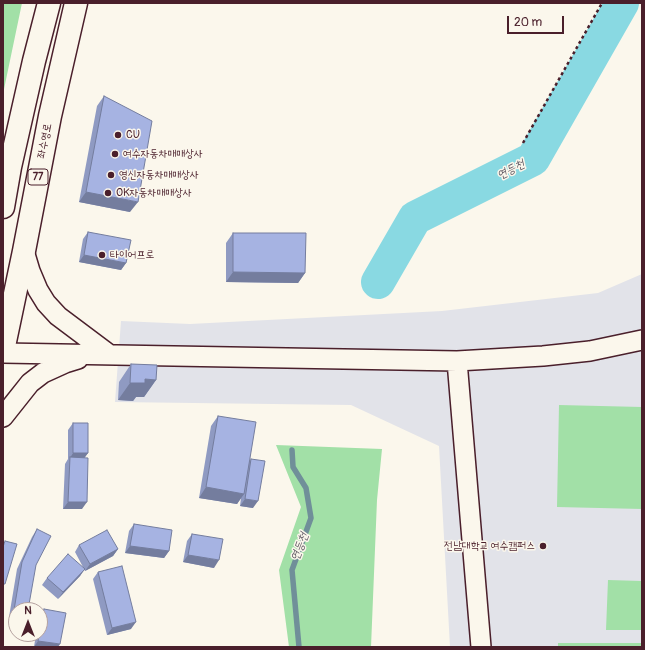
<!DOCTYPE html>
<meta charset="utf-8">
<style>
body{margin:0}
#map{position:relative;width:645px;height:650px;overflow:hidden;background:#fbf7ec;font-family:Pangolin,sans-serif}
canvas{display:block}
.frame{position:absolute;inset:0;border:4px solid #4a1f2b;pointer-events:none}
.north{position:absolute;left:8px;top:602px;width:40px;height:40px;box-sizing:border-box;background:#fbf7ec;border:1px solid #b4a19f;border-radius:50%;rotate:0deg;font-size:11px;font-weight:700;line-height:16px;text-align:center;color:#4a1f2b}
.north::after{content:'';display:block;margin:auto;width:14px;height:18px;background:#4a1f2b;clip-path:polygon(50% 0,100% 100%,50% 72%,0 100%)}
.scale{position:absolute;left:507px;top:16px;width:57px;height:18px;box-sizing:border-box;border:2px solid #4a1f2b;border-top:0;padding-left:5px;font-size:12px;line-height:14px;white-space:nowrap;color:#4a1f2b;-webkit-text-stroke:3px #fbf7ec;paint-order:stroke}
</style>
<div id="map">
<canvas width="645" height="650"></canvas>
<div class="frame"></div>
<div class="north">N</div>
<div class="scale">20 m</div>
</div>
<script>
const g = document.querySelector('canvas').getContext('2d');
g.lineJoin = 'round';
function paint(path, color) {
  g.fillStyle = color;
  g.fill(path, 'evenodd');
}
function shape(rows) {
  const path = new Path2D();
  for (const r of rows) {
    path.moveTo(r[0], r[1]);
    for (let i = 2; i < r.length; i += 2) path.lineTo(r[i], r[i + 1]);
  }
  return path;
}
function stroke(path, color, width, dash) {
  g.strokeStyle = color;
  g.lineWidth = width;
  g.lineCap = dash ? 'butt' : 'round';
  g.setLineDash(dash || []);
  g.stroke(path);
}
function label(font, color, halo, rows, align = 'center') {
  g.font = font + ' Pangolin,"Poor Story",sans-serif';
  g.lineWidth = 3;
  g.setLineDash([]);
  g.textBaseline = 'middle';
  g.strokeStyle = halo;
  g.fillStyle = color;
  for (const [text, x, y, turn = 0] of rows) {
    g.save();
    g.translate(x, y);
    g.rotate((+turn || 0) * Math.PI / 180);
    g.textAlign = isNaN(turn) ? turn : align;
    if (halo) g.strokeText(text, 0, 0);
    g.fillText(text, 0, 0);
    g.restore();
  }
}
paint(shape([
 [642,274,642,647,450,647,439,446,351,405,115,402,121,321,190,324,442,311,598,293]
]), '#e2e3e9');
paint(shape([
 [3,3,22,3,3,94],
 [559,405,642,407,642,509,557,507],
 [276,445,382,449,377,500,371,647,289,647,279,570,301,507],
 [608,580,642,581,642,630,606,630],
 [558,643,642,643,642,647,558,647]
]), '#a2e0a7');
stroke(shape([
 [292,450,293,467,306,488,311,518,292,570,299,647]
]), '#708f99', 5.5);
stroke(shape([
 [378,282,415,218,533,159,622,3]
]), '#89d9e2', 34);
const minor = shape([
 [24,251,30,271,38,290,46,303,58,316,110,355],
 [3,353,457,361,543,356,590,351,642,340],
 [457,361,481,647],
 [3,417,30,383,43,373,65,363,78,359]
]);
const major = shape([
 [3,207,10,167,34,61,49,3],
 [3,351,24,251,50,116,76,3]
]);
stroke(minor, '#4a1f2b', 22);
stroke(major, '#4a1f2b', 25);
stroke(shape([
 [523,143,602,3]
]), '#4a1f2b', 2.5, [3, 3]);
stroke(minor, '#fbf7ec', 19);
stroke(major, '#fbf7ec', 22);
paint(shape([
 [104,96,130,212,79,202,97,106],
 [88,232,126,263,121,270,79,262,83,239],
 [233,233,305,273,298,283,226,282,226,243],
 [131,364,156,380,144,397,136,397,133,401,118,400,119,382],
 [218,416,250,461,251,459,253,508,240,506,241,498,237,504,199,498,211,426],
 [73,423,88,453,84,458,82,509,63,509,65,464,68,459,68,430],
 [134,524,169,551,164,558,125,553,129,531],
 [37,529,36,565,16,610,16,618,9,617,17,569,32,537],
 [192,534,214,568,183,562,187,541],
 [79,545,118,549,113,556,85,571,84,569,80,576,58,599,42,585,47,578,83,567,75,552],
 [98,572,131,629,107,635,93,579],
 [44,609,58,647,34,647,36,634,40,634,40,615]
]), '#8f9ac2');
paint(shape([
 [86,192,138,202,130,212,79,202],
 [84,255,126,263,121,270,79,262],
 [233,272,305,273,298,283,226,282],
 [145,379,156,380,144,397,136,397,133,401,118,400,130,383],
 [73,453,88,453,83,460,70,458],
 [206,487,244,494,237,504,199,498],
 [245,499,258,501,253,508,240,506],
 [68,502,87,502,82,509,63,509],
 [130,546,169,551,164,558,125,553],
 [118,549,113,556,85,571,90,564],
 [188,555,219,560,214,568,183,562],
 [85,569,80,576,58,599,63,592],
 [14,610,16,610,16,618,9,617],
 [136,622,131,629,107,635,112,628],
 [38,641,60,644,58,647,34,647]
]), '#747d9e');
const building = shape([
 [104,96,152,121,138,202,86,192,104,96],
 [88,232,131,240,126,263,84,255,88,232],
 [233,233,306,233,305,273,233,272,233,233],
 [131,364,157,365,156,380,145,379,145,383,130,383,131,364],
 [218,416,256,422,244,494,206,487,218,416],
 [73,423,88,423,88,453,73,453,73,423],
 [70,457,88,458,87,502,68,502,70,457],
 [251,459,265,461,258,501,245,499,251,459],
 [134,524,172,530,169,551,130,546,134,524],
 [37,529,51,536,36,565,28,610,14,610,22,562,37,529],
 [107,530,118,549,90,564,79,545,107,530],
 [192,534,223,539,219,560,188,555,192,534],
 [5,541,17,544,5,584,3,584,3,547,5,541],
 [68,554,85,569,63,592,47,578,68,554],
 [122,566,136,622,112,628,98,572,122,566],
 [44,609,66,613,60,644,38,641,44,609]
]);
paint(building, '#a6b3e2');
stroke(building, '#747d9e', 1);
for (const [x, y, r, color] of [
 [118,135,4,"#4a1f2b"],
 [115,154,4,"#4a1f2b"],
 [111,175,4,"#4a1f2b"],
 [108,193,4,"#4a1f2b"],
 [102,255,4,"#4a1f2b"],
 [543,546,4,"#4a1f2b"]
]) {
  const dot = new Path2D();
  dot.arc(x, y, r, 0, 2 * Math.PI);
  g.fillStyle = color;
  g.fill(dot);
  stroke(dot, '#fbf7ec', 1.5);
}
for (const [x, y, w] of [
 [38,177,20]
]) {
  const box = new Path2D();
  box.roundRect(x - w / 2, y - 8, w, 16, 3);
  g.fillStyle = '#fbf7ec';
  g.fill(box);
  stroke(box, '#4a1f2b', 1);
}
label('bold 10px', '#4a1f2b', null, [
 ["77",38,177]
]);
label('11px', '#4a1f2b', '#fbf7ec', [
 ["CU",126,135],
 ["여수자동차매매상사",123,154],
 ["영신자동차매매상사",119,175],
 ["OK자동차매매상사",116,193],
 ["타이어프로",110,255],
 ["전남대학교 여수캠퍼스",535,546,"right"]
], 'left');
label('11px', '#4a1f2b', '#fbf7ec', [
 ["좌수영로",45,141,-79]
]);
label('italic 12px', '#5d5762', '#fbf7ec', [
 ["연등천",511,170,-27],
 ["연등천",300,547,-69]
]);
</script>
